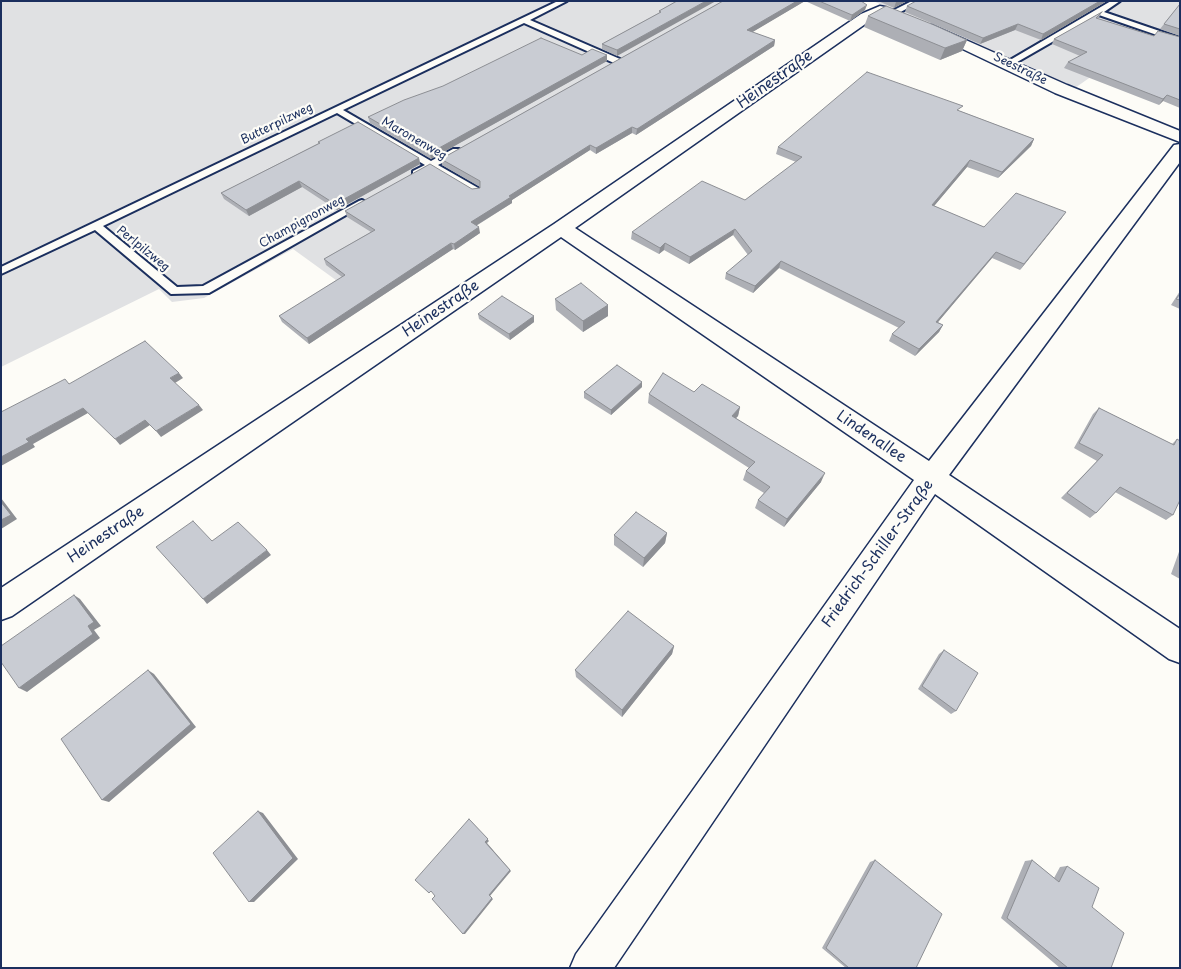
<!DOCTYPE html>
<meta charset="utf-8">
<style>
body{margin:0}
#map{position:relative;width:1181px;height:969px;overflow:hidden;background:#fdfcf7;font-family:"Playpen Sans",sans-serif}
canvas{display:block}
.frame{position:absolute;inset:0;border:2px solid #1b2f5e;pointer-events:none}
</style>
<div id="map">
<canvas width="1181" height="969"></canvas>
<div class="frame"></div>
</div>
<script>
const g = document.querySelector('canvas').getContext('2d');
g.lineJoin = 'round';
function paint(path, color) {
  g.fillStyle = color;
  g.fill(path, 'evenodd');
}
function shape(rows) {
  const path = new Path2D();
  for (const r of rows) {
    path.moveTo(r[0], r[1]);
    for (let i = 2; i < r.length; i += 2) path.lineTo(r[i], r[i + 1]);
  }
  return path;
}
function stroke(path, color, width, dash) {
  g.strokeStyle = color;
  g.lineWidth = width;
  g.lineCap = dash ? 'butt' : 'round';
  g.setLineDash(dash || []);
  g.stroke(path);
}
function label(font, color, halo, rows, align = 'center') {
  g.font = font + ' "Playpen Sans",sans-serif';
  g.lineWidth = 4.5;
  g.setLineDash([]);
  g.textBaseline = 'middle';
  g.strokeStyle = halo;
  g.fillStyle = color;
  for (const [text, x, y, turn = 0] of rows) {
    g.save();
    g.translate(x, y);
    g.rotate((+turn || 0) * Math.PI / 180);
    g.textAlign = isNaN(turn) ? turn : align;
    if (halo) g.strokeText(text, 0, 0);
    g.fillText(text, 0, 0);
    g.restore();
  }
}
paint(shape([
 [1,1,733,1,532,167,340,283,293,249,204,298,172,302,159,289,1,367],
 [873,1,1180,1,1180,46,1150,35,1075,88]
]), '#e0e1e3');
const service = shape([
 [558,1,567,1,530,20,620,59,620,63,614,63,524,23,343,110,431,161,453,149,459,149,459,153,438,165,480,189,480,193,474,193,431,168,419,175,413,175,413,171,425,165,337,113,103,226,177,287,203,286,359,201,362,200,367,203,209,293,171,294,95,230,1,274,1,267,558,1],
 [912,1,921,1,895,15,888,13,912,1],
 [1111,1,1120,1,1104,12,1180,38,1180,43,1099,15,1012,65,1005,63,1111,1]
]);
const minor = shape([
 [880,6,885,7,887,10,885,13,871,20,575,228,929,461,1174,145,1180,144,1180,162,949,475,1180,629,1180,663,1169,659,935,494,614,968,570,968,576,954,914,480,561,237,12,616,1,620,1,588,554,224,861,14,880,6],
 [932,25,1067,85,1180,131,1180,142,1055,93,927,32,925,29,927,26,932,25]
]);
stroke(service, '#1b2f5e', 4);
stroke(minor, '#1b2f5e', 3);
paint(service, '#fdfcf7');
paint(minor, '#fdfcf7');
paint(shape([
 [677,1,617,56,602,49,602,44,659,13,659,11],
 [723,1,861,1,865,10,850,21,805,1,752,32,775,40,774,46,636,135,632,133,596,154,590,150,512,200,512,203,476,226,480,233,455,250,453,249,309,344,282,322,279,316,342,277,326,265,324,259,371,232,347,217,345,211,472,189,480,188,480,187,442,165,441,159],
 [878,1,907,1,894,8],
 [1107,1,1041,40,1015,30,980,44,905,12,907,6],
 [1180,4,1180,36,1160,29],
 [1102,12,1098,19,1154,36,1180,37,1180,108,1163,101,1159,105,1064,68,1068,62,1080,56,1052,44,1054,39],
 [868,16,967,40,962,51,940,60,864,27],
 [582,55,607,55,607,61,431,159,370,123,368,117],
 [960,111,1034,139,1031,146,998,178,967,167,934,206,984,227,1066,212,1061,219,1020,270,992,258,938,322,943,325,939,332,915,356,889,341,892,334,899,328,779,268,753,293,725,279,726,273,748,255,733,235,689,264,664,250,659,254,631,239,632,232,745,200,796,162,776,154,778,147],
 [318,142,419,158,420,164,337,210,302,187,249,216,224,199,221,193,319,143],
 [1180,291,1180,309,1171,305],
 [555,299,608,305,608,316,583,332,556,310],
 [478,314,534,316,534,322,510,340,479,319],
 [642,387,611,415,584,398,584,392],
 [694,392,740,407,738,416,736,418,821,482,784,527,755,508,758,500,764,493,743,480,746,471,749,468,648,403,649,394],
 [1099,408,1172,444,1177,439,1173,515,1166,520,1115,492,1096,513,1090,518,1061,498,1097,461,1074,448,1093,414],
 [667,533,665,543,643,567,614,545,614,535],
 [1180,549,1180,579,1171,574],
 [674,646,672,654,622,717,576,677,575,670],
 [944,650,956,711,951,714,918,689,939,654],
 [875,860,916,968,846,968,822,948,870,862],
 [1032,860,1054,878,1060,867,1067,866,1092,907,1111,968,1060,968,1001,918,1025,861]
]), '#adafb5');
paint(shape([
 [706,1,716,1,617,56,617,50],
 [797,1,805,1,746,36,747,30],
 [898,1,907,1,894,8,896,2],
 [1100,1,1107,1,1041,40,1043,34],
 [867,5,865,10,850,21,852,15],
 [1018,24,1015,30,980,44,983,38],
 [775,40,774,46,636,135,637,129],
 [967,40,962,51,940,60,945,48],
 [607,55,607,61,431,159,430,153],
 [1167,95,1163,101,1159,105,1163,99],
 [632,127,632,133,596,154,596,148],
 [1034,139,1031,146,998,178,1002,172],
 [590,145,590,150,512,200,512,203,472,228,471,222,509,196],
 [419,158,420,164,337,210,335,204],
 [970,160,967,167,929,212,932,205],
 [299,181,302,187,249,216,246,210],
 [1066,212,1061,219,1020,270,1024,264],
 [479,227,480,233,455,250,454,244],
 [735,229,733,235,689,264,690,257],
 [451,243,453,249,309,344,307,338],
 [665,243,664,250,659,254,660,248],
 [996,252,992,258,933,328,936,322],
 [781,261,779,268,753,293,755,286],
 [608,305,608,316,583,332,583,321],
 [534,316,534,322,510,340,509,334],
 [943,325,939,332,915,356,919,349],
 [179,373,183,378,175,383,170,378],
 [642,382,642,387,611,415,611,410],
 [199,405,203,410,161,437,156,431],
 [740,407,738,416,729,425,732,416],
 [83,408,88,413,33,444,35,447,1,466,1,457,26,439],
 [145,420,150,425,120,445,115,439],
 [825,473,821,482,784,527,787,519],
 [1,498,17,519,1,529],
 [667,533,665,543,643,567,644,558],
 [267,550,271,555,207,604,203,599],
 [74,595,80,599,101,626,94,630,100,638,27,692,19,688,88,626],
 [674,646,672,654,622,717,622,710],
 [148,670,154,674,196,727,109,802,102,800],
 [258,811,263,813,298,859,254,902,249,902],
 [469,819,489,841,487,843,511,871,490,896,493,899,465,934,463,934,489,895,485,842]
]), '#8d8f94');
const building = shape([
 [677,1,706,1,617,50,602,44,661,12,659,11,677,1],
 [723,1,797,1,747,30,775,40,637,129,632,127,596,148,590,145,509,196,511,197,471,222,479,227,454,244,451,243,307,338,279,316,345,275,324,259,375,230,345,211,430,164,472,189,480,188,480,181,441,159,723,1],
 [819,1,861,1,867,5,852,15,819,1],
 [916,1,1100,1,1043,34,1018,24,983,38,907,6,916,1],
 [1180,4,1180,29,1164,24,1180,4],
 [886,6,934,25,967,40,945,48,868,16,886,6],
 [1102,12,1096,18,1154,36,1158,31,1180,37,1180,100,1167,95,1163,99,1068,62,1087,52,1054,39,1102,12],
 [541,38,582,55,592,49,607,55,430,153,368,117,404,100,443,86,541,38],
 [867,72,963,106,957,110,1034,139,1002,172,970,160,932,205,984,227,1016,193,1066,212,1024,264,996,252,936,322,943,325,919,349,892,334,905,322,781,261,755,286,726,273,752,251,735,229,690,257,665,243,660,248,632,232,702,181,745,200,802,157,778,147,867,72],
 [358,122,419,158,335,204,299,181,246,210,221,193,320,143,318,142,358,122],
 [581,283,608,305,583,321,555,299,581,283],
 [1180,294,1180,300,1176,299,1180,294],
 [502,296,534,316,509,334,478,314,502,296],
 [145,341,179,373,170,378,199,405,156,431,145,420,115,439,83,408,26,439,29,442,1,457,1,412,65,379,69,384,145,341],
 [617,365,642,382,611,410,584,392,617,365],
 [663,373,694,392,702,384,740,407,732,416,825,473,787,519,758,500,770,487,746,471,755,462,649,394,663,373],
 [1099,408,1174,445,1177,439,1180,441,1180,500,1173,515,1120,487,1096,513,1067,493,1103,455,1079,443,1099,408],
 [1,502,11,515,1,520,1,502],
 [636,512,667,533,644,558,614,535,636,512],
 [193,521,212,541,238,522,267,550,203,599,156,547,193,521],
 [74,595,94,622,88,626,93,634,19,688,1,662,1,646,74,595],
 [628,611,674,646,622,710,575,670,628,611],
 [944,650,978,673,956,711,922,686,944,650],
 [148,670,191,724,102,800,61,739,148,670],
 [258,811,293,858,249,902,213,853,258,811],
 [469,819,488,839,485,842,510,870,489,895,492,898,463,934,432,899,435,896,431,891,429,893,415,880,469,819],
 [875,860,942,914,916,968,849,968,826,948,875,860],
 [1032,860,1059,882,1067,866,1099,888,1092,907,1124,933,1111,968,1068,968,1007,918,1032,860]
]);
paint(building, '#c9ccd3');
stroke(building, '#8d8f94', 1);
label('12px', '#1b2f5e', '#fdfcf7', [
 ["Seestraße",1020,69,26],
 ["Butterpilzweg",277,124,-26],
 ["Maronenweg",414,139,30],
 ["Champignonweg",302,222,-29],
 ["Perlpilzweg",143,249,39]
]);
label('15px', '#1b2f5e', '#fdfcf7', [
 ["Heinestraße",775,80,-35],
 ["Heinestraße",441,309,-34],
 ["Lindenallee",871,437,34],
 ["Heinestraße",106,535,-34],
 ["Friedrich-Schiller-Straße",878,554,-54]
]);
</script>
